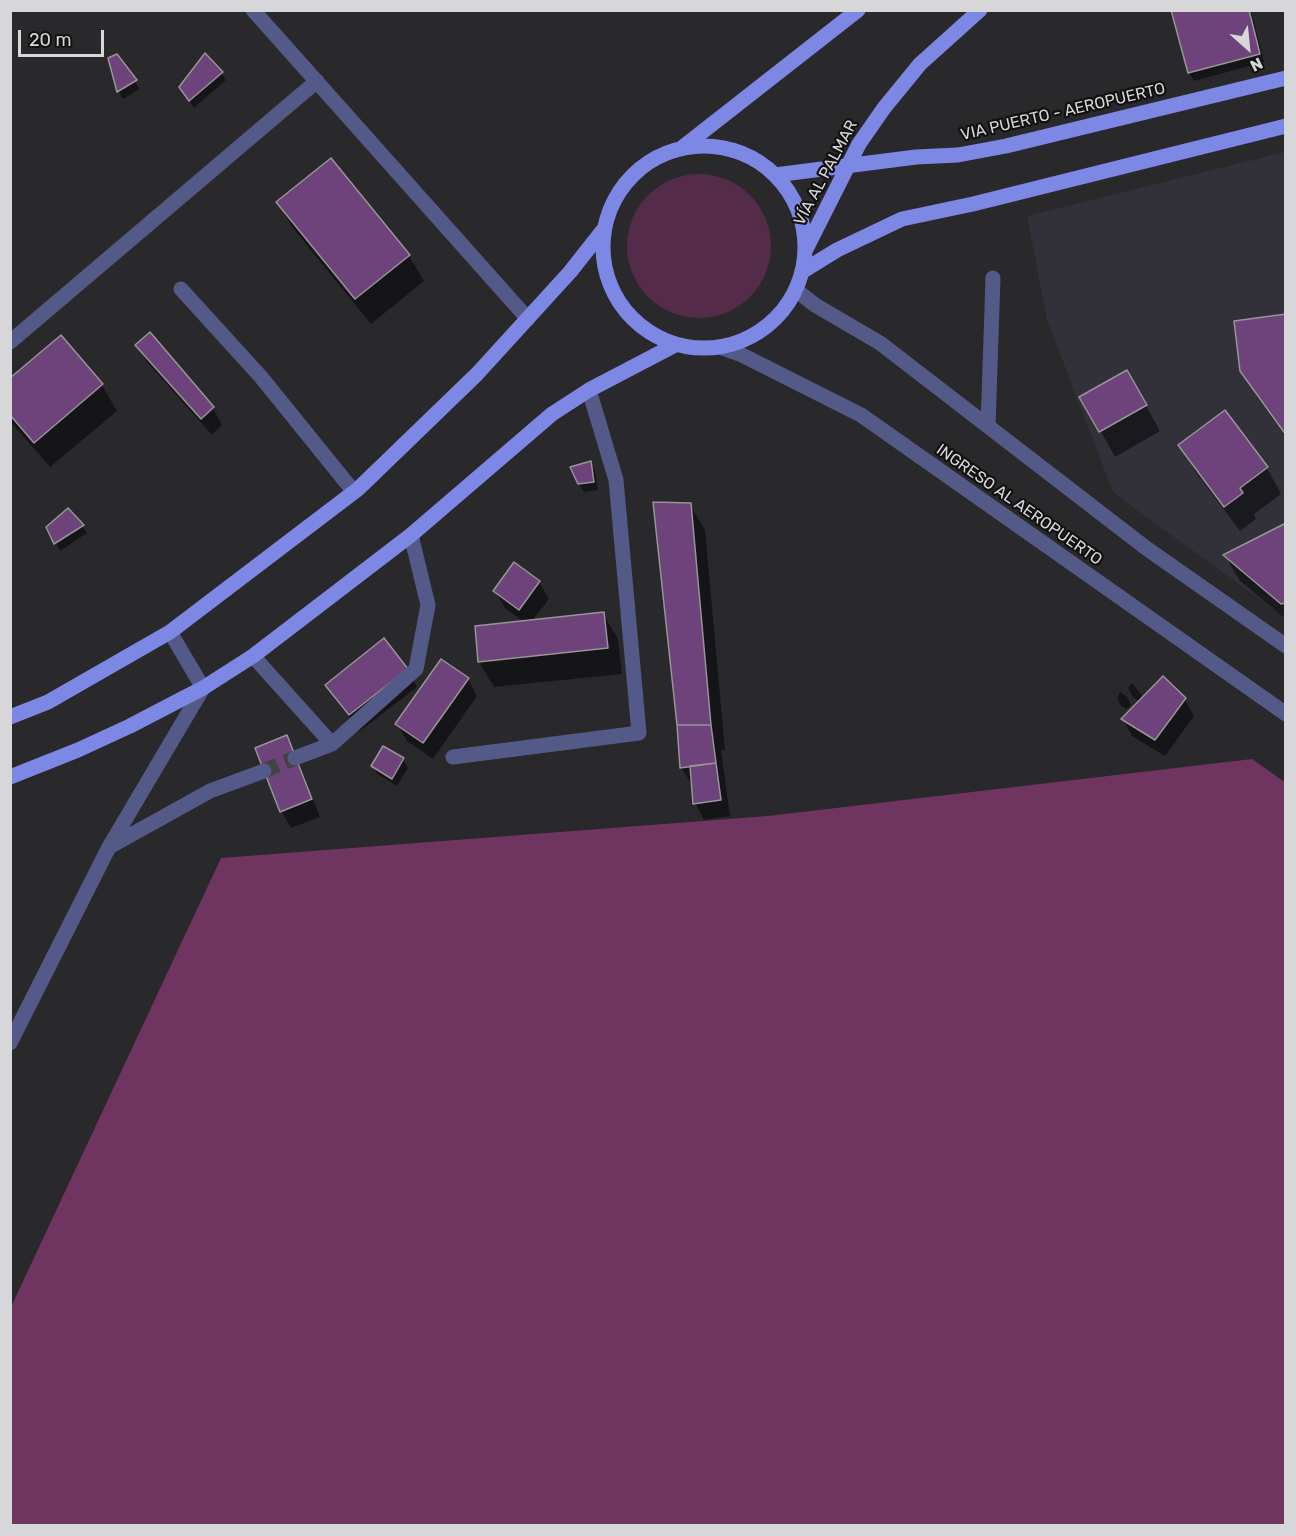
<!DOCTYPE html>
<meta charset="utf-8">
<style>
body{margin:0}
#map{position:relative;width:1296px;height:1536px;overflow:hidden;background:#29282b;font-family:Rubik,sans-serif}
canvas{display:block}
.frame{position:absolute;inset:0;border:12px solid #d7d6d8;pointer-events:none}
.north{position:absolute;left:1218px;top:18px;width:60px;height:60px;-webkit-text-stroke:4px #121112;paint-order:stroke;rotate:153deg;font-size:16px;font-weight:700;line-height:24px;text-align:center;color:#d7d6d8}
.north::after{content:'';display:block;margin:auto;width:21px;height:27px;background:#d7d6d8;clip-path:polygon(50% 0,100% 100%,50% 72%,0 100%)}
.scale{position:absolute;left:18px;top:30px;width:86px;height:27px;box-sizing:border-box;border:3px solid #d7d6d8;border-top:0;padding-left:8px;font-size:18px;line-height:21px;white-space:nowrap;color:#d7d6d8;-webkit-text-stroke:4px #121112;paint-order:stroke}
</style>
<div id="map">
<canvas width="1296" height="1536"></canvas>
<div class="frame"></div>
<div class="north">N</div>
<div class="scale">20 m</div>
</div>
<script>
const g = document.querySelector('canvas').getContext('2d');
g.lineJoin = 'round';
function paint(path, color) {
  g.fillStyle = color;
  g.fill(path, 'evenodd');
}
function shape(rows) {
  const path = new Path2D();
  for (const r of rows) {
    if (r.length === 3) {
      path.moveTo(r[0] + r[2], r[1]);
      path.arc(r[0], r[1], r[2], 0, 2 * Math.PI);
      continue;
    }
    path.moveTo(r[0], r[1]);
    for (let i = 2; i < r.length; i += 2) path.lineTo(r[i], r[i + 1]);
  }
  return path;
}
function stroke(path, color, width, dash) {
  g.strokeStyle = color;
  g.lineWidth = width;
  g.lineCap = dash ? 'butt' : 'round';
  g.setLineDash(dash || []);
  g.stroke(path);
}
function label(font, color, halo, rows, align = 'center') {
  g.font = font + ' Rubik,sans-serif';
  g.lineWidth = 4.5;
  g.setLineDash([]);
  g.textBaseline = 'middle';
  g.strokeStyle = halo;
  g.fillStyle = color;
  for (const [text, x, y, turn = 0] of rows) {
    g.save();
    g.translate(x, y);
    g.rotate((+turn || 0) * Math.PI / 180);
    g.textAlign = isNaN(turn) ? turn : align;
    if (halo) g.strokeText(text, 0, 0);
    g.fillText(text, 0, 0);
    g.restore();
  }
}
paint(shape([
 [1285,152,1285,617,1146,517,1113,492,1047,320,1027,216]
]), '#323038');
paint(shape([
 [699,246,72]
]), '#542c49');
paint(shape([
 [1252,759,1286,783,1285,1525,11,1525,11,1307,221,858,768,816]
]), '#703460');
paint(shape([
 [1173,10,1251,10,1264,62,1194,81,1189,73],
 [116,56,140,89,123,99,119,92,109,58],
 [221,72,226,80,194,108,186,96],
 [278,203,409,256,424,281,371,324,293,228],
 [1286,316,1286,437,1257,397,1242,370],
 [61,337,102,385,117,411,50,467,10,421,10,380],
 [137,345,213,408,222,425,212,435,147,362],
 [1127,372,1160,431,1115,457,1082,397],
 [1225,412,1267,468,1281,494,1254,514,1256,519,1240,531,1195,471,1180,445],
 [590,463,595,471,598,490,584,492,579,484],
 [690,505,705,530,725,750,721,750,730,816,704,820,695,803,693,784,691,784,681,767],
 [1286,525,1286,619,1240,581,1225,556],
 [82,526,87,533,60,551,47,527],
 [539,582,549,599,532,621,603,614,618,639,622,674,494,687,479,662,524,622,505,608,495,591],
 [407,670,417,687,360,731,337,702,327,685],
 [468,679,477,696,433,759,407,741,397,724],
 [1132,683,1144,698,1184,698,1194,716,1165,756,1132,736,1123,719,1140,702,1133,697,1128,688],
 [1120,692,1127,697,1131,705,1127,709,1121,706,1117,698],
 [286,737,296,754,320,817,291,828,281,811],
 [384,748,403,759,408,768,397,786,377,774,373,766]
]), '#0007');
const building = shape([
 [1171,10,1249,10,1260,54,1188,73,1171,10],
 [205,53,223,72,189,101,179,87,205,53],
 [117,54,137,80,117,92,108,58,117,54],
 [331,158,410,255,355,299,276,202,331,158],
 [1286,314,1286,435,1240,371,1234,321,1286,314],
 [150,332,214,407,201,419,135,345,150,332],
 [61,335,103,384,34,443,10,415,10,378,61,335],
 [1127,370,1147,405,1099,432,1079,397,1127,370],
 [1225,410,1268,467,1240,488,1243,493,1224,507,1178,445,1225,410],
 [591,461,594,482,578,484,570,467,591,461],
 [653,502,691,503,711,725,677,725,653,502],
 [68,508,84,525,54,544,46,527,68,508],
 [1286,523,1286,603,1281,604,1223,555,1286,523],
 [514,562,540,581,519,610,493,591,514,562],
 [604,612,608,648,478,662,475,626,604,612],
 [384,638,408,669,349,715,325,685,384,638],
 [441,659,469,678,423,743,395,724,441,659],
 [1163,676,1186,698,1155,740,1121,719,1163,676],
 [677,725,711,725,716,763,680,768,677,725],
 [287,735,312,799,280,812,255,748,287,735],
 [383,746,404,758,392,779,371,766,383,746],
 [716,763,721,800,693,804,690,766,716,763]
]);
paint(building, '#6e427b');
stroke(building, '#979598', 1.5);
stroke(shape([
 [264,771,295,758]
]), '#434245', 15, [15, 8]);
stroke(shape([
 [253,10,528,319],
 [181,289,261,377,354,492],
 [796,290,815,305,880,343,1146,548,1286,646],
 [10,342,317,81],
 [719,347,742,355,861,415,1286,714],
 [988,426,993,278],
 [253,656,332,744,416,669,428,605,411,535],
 [453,757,639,733,616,480,589,390],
 [295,758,332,744],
 [111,846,210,791,264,771],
 [10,1043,109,847,203,688,170,632]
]), '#535a87', 15);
stroke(shape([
 [704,247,101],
 [683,147,858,10],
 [775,175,916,157,958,155,1006,146,1286,78],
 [805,251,859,144,884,108,920,64,980,10],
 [803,271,837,250,902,219,973,204,1286,126],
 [10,717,48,702,170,632,358,489,477,374,570,272,604,229],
 [10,777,78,750,130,726,203,688,253,656,411,535,552,414,589,390,675,345]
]), '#7d88e5', 15);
label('16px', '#d7d6d8', '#121112', [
 ["VIA PUERTO - AEROPUERTO",1063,112,-13],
 ["VÍA AL PALMAR",826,173,-62],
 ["INGRESO AL AEROPUERTO",1019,505,35]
]);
</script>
